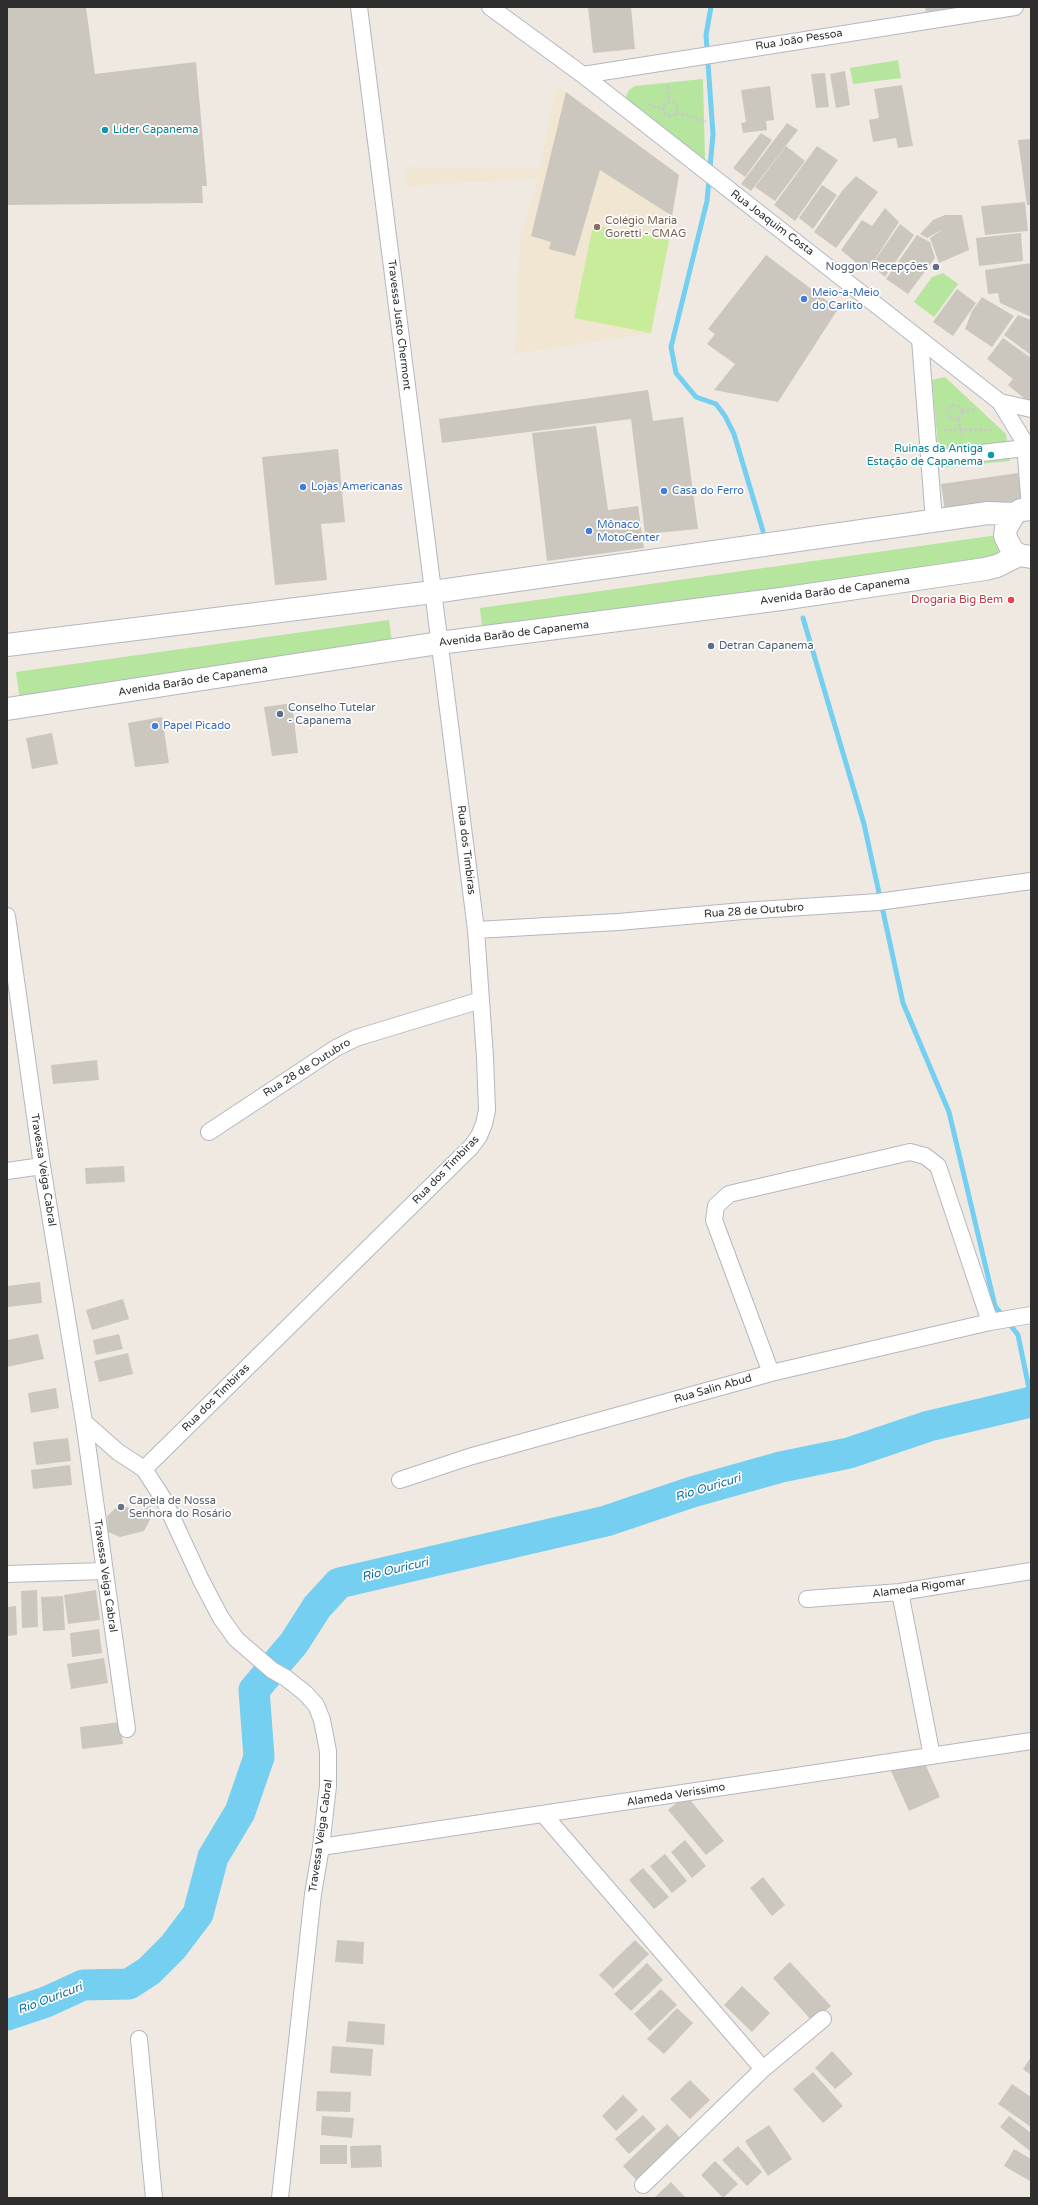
<!DOCTYPE html>
<meta charset="utf-8">
<style>
body{margin:0}
#map{position:relative;width:1038px;height:2205px;overflow:hidden;background:#efe9e1;font-family:"Varela Round",sans-serif}
canvas{display:block}
.frame{position:absolute;inset:0;border:8px solid #2e2e2e;pointer-events:none}
</style>
<div id="map">
<canvas width="1038" height="2205"></canvas>
<div class="frame"></div>
</div>
<script>
const g = document.querySelector('canvas').getContext('2d');
g.lineJoin = 'round';
function paint(path, color) {
  g.fillStyle = color;
  g.fill(path, 'evenodd');
}
function shape(rows) {
  const path = new Path2D();
  for (const r of rows) {
    if (r.length === 3) {
      path.moveTo(r[0] + r[2], r[1]);
      path.arc(r[0], r[1], r[2], 0, 2 * Math.PI);
      continue;
    }
    path.moveTo(r[0], r[1]);
    for (let i = 2; i < r.length; i += 2) path.lineTo(r[i], r[i + 1]);
  }
  return path;
}
function stroke(path, color, width, dash) {
  g.strokeStyle = color;
  g.lineWidth = width;
  g.lineCap = dash ? 'butt' : 'round';
  g.setLineDash(dash || []);
  g.stroke(path);
}
function label(font, color, halo, rows, align = 'center') {
  g.font = font + ' "Varela Round",sans-serif';
  g.lineWidth = 3.5;
  g.setLineDash([]);
  g.textBaseline = 'middle';
  g.strokeStyle = halo;
  g.fillStyle = color;
  for (const [text, x, y, turn = 0] of rows) {
    g.save();
    g.translate(x, y);
    g.rotate((+turn || 0) * Math.PI / 180);
    g.textAlign = isNaN(turn) ? turn : align;
    if (halo) g.strokeText(text, 0, 0);
    g.fillText(text, 0, 0);
    g.restore();
  }
}
paint(shape([
 [557,86,679,175,669,240,651,333,515,354,520,238,539,178,406,186,407,167,539,169]
]), '#f0e6d1');
paint(shape([
 [898,60,901,78,853,84,850,68],
 [703,79,705,159,704,163,628,102,626,96,629,90,635,86],
 [943,273,958,284,934,317,914,302,932,277],
 [945,377,1006,434,1010,461,940,468,932,380],
 [998,535,1001,561,483,637,480,608],
 [389,620,393,648,20,700,16,672]
]), '#b6e59e');
paint(shape([
 [593,225,669,240,651,333,574,318]
]), '#c9ec9a');
stroke(shape([
 [711,7,706,35,713,134,707,201,671,347,676,373,696,397,716,404,725,416,734,434,763,531],
 [803,618,864,824,903,1003,949,1112,995,1306,1003,1316],
 [1008,1322,1018,1335,1031,1398]
]), '#75cff0', 5);
stroke(shape([
 [7,2015,46,2002,83,1985,129,1984,149,1971,173,1947,198,1914,213,1857,240,1812,259,1757,254,1690,294,1643,317,1607,339,1583,606,1521,692,1492,781,1467,849,1453,929,1426,1031,1402]
]), '#75cff0', 31);
paint(shape([
 [7,7,86,7,95,74,196,62,207,186,202,186,203,203,7,205],
 [588,7,631,7,635,49,593,53],
 [925,7,958,7,958,8,926,12],
 [845,71,850,105,836,108,830,74],
 [825,73,829,107,816,108,811,74],
 [902,85,913,146,898,148,896,138,873,142,869,120,879,118,874,89],
 [770,86,774,120,766,121,767,130,743,133,741,123,746,122,741,90],
 [566,92,679,175,672,216,600,170,575,256,549,249,551,242,531,236],
 [787,123,798,130,751,191,741,184],
 [761,133,772,140,745,177,733,168],
 [1031,139,1031,205,1027,205,1018,140],
 [786,146,805,161,775,201,755,187],
 [817,146,838,160,795,221,774,205],
 [856,176,878,192,836,248,814,232,842,191],
 [822,185,837,195,813,229,799,218],
 [1025,202,1028,231,985,235,981,206],
 [885,208,899,222,867,272,841,250,862,220,872,226],
 [945,215,962,215,969,250,939,263,930,238,943,229,927,238,920,234,933,220],
 [900,224,914,235,885,277,871,266],
 [1021,233,1023,261,979,266,976,238],
 [917,235,930,242,935,258,908,294,886,279],
 [766,255,838,309,778,402,714,390,735,364,707,344,715,334,708,329],
 [1031,263,1031,317,1000,303,998,293,988,294,985,270],
 [957,289,976,303,953,336,933,322],
 [982,297,1014,316,992,347,965,329,972,311],
 [1018,315,1031,320,1031,355,1004,335],
 [1003,338,1031,358,1031,404,1008,385,1013,379,987,359],
 [648,390,653,421,683,417,698,529,645,534,631,419,442,443,439,419],
 [596,426,608,510,638,506,644,548,547,561,532,433],
 [338,449,345,522,321,524,327,580,275,585,262,457],
 [1018,473,1022,500,945,511,941,484],
 [292,703,298,753,272,756,264,707],
 [162,717,169,763,135,767,128,723],
 [52,733,58,764,32,769,26,738],
 [97,1060,99,1080,53,1084,51,1065],
 [124,1166,125,1182,86,1184,85,1168],
 [40,1282,42,1303,7,1307,7,1286],
 [123,1299,129,1319,92,1330,86,1310],
 [38,1334,44,1359,7,1367,7,1340],
 [119,1334,123,1349,96,1355,93,1340],
 [128,1353,133,1374,99,1382,94,1361],
 [56,1388,59,1408,31,1413,28,1393],
 [68,1438,71,1461,36,1465,33,1442],
 [70,1465,72,1485,33,1489,31,1470],
 [120,1504,136,1511,151,1506,152,1516,144,1531,120,1537,108,1532,107,1516],
 [37,1590,38,1627,22,1628,21,1591],
 [96,1590,100,1620,68,1624,64,1595],
 [63,1596,65,1630,43,1631,41,1597],
 [16,1606,17,1635,7,1636,7,1607],
 [99,1629,102,1653,72,1657,70,1633],
 [104,1658,108,1683,71,1689,67,1664],
 [120,1722,123,1744,82,1749,80,1727],
 [922,1757,940,1797,909,1811,891,1771],
 [686,1795,724,1841,706,1855,668,1810],
 [685,1840,706,1866,692,1878,671,1852],
 [665,1854,687,1881,672,1893,650,1866],
 [643,1868,669,1897,654,1909,629,1880],
 [763,1877,785,1905,772,1916,750,1888],
 [337,1940,364,1942,363,1964,335,1962],
 [635,1940,649,1954,613,1989,599,1975],
 [790,1962,831,2006,813,2022,773,1978],
 [647,1963,663,1980,631,2011,614,1994],
 [742,1986,770,2013,752,2032,724,2005],
 [661,1989,677,2005,650,2031,634,2014],
 [677,2008,693,2023,664,2054,647,2039],
 [348,2021,385,2024,384,2045,346,2042],
 [332,2046,373,2049,371,2076,330,2073],
 [832,2051,853,2074,835,2089,815,2068],
 [1031,2057,1031,2075,1023,2069],
 [813,2072,843,2106,823,2123,793,2089],
 [690,2080,710,2100,690,2119,670,2099],
 [1012,2084,1031,2097,1031,2127,998,2104],
 [317,2091,351,2092,350,2112,316,2111],
 [623,2095,638,2110,616,2131,602,2116],
 [643,2115,656,2129,629,2154,615,2139],
 [322,2116,354,2118,352,2138,321,2135],
 [1009,2116,1031,2133,1031,2152,1000,2127],
 [667,2124,684,2142,640,2184,623,2166],
 [769,2125,792,2159,768,2176,745,2141],
 [320,2145,347,2145,347,2164,320,2164],
 [381,2145,382,2167,351,2168,350,2146],
 [738,2146,762,2172,747,2186,722,2160],
 [1014,2149,1031,2159,1030,2181,1004,2166],
 [715,2161,738,2184,723,2198,701,2175],
 [671,2182,686,2198,654,2198]
]), '#cbc7bf');
const street = shape([
 [490,7,583,75,1000,402,1025,443,1030,509],
 [583,75,1015,7],
 [920,339,934,521],
 [1000,402,1031,409],
 [930,459,1025,448],
 [7,916,42,1166,84,1422,127,1729],
 [476,930,618,922,743,911,878,902,1031,881],
 [209,1132,336,1048,356,1038,481,1000],
 [7,1171,42,1166],
 [771,1373,714,1220,716,1206,729,1194,910,1152,925,1156,938,1166,990,1322],
 [84,1422,118,1452,144,1469,164,1500,201,1580,221,1618,236,1639,272,1670,286,1678,305,1693,316,1705,322,1720,328,1751,328,1786,321,1847,313,1894,280,2198],
 [144,1469,471,1147,479,1136,484,1124,487,1110,485,1057,476,930,359,7],
 [400,1480,469,1457,771,1373,990,1322,1031,1315],
 [7,1574,104,1571],
 [900,1592,932,1756],
 [807,1599,900,1592,1031,1571],
 [544,1815,763,2069],
 [321,1847,1031,1741],
 [139,2039,154,2198],
 [643,2185,763,2069,823,2019]
]);
const secondary = shape([
 [1031,509,1021,510,1014,514,1006,528,1005,536,1012,550,1019,555,1031,557],
 [7,645,433,592,988,513,1014,514],
 [7,709,439,643,781,599,985,569,997,566,1019,555]
]);
stroke(street, '#b4b7c1', 18);
stroke(secondary, '#b4b7c1', 24);
stroke(shape([
 [668,86,669,102],
 [670,109,7],
 [648,104,663,109],
 [676,113,706,121],
 [955,412,7],
 [962,411,974,409],
 [958,419,963,438],
 [944,430,994,430]
]), '#c9c9c9', 2.5, [3, 2]);
stroke(street, '#fff', 16);
stroke(secondary, '#fff', 22);
for (const [x, y, r, color] of [
 [105,130,4,"#0f9aa8"],
 [597,227,4,"#8d6e63"],
 [936,267,4,"#5c6f8a"],
 [804,299,4,"#3f7fe0"],
 [991,455,4,"#0f9aa8"],
 [303,487,4,"#3f7fe0"],
 [664,491,4,"#3f7fe0"],
 [589,531,4,"#3f7fe0"],
 [1011,600,4,"#e0444e"],
 [711,646,4,"#5c6f8a"],
 [280,714,4,"#5c6f8a"],
 [155,726,4,"#3f7fe0"],
 [121,1507,4,"#6b7280"]
]) {
  const dot = new Path2D();
  dot.arc(x, y, r, 0, 2 * Math.PI);
  g.fillStyle = color;
  g.fill(dot);
  stroke(dot, '#fff', 1.5);
}
label('11px', '#2e2e2e', '#fff', [
 ["Rua João Pessoa",799,40,-9],
 ["Rua Joaquim Costa",772,223,37],
 ["Travessa Justo Chermont",399,325,83],
 ["Avenida Barão de Capanema",835,591,-8],
 ["Avenida Barão de Capanema",514,634,-7],
 ["Avenida Barão de Capanema",193,681,-9],
 ["Rua dos Timbiras",466,850,83],
 ["Rua 28 de Outubro",754,911,-4],
 ["Rua 28 de Outubro",307,1068,-32],
 ["Travessa Veiga Cabral",43,1170,81],
 ["Rua dos Timbiras",446,1170,-46],
 ["Rua Salin Abud",713,1389,-16],
 ["Rua dos Timbiras",216,1398,-45],
 ["Travessa Veiga Cabral",105,1576,82],
 ["Alameda Rigomar",919,1588,-8],
 ["Alameda Verissimo",676,1795,-9],
 ["Travessa Veiga Cabral",321,1836,-82]
]);
label('11px', '#0d838f', '#fff', [
 ["Lider Capanema",113,130],
 ["Ruinas da Antiga",983,449,"right"],
 ["Estação de Capanema",983,462,"right"]
], 'left');
label('11px', '#785e54', '#fff', [
 ["Colégio Maria",605,221],
 ["Goretti - CMAG",605,234]
], 'left');
label('11px', '#4e5e75', '#fff', [
 ["Noggon Recepções",928,267,"right"],
 ["Detran Capanema",719,646],
 ["Conselho Tutelar",288,708],
 ["- Capanema",288,721]
], 'left');
label('11px', '#366cbe', '#fff', [
 ["Meio-a-Meio",812,293],
 ["do Carlito",812,306],
 ["Lojas Americanas",311,487],
 ["Casa do Ferro",672,491],
 ["Mônaco",597,525],
 ["MotoCenter",597,538],
 ["Papel Picado",163,726]
], 'left');
label('11px', '#be3a42', '#fff', [
 ["Drogaria Big Bem",1003,600]
], 'right');
label('11px', '#5b616d', '#fff', [
 ["Capela de Nossa",129,1501],
 ["Senhora do Rosário",129,1514]
], 'left');
label('italic 12px', '#0d6fa3', '#fff', [
 ["Rio Ouricuri",708,1488,-17],
 ["Rio Ouricuri",395,1570,-13],
 ["Rio Ouricuri",50,1999,-21]
]);
</script>
